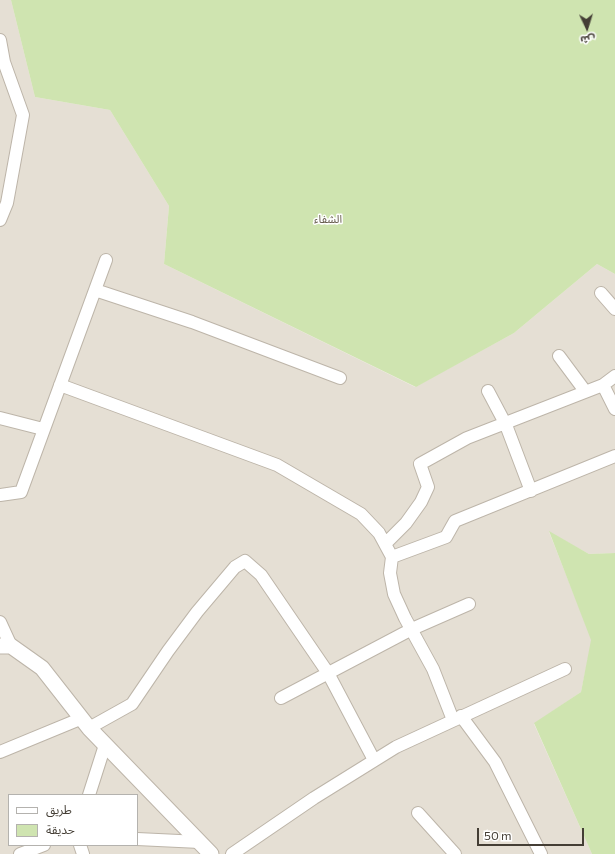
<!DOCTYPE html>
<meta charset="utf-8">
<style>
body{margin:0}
#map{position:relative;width:615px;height:854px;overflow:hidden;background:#f2eee6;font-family:Commissioner,"Noto Sans Arabic",sans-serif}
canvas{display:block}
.legend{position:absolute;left:8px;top:794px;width:130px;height:52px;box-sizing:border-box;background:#fff;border:1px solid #b4b2ae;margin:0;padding:5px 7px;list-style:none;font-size:12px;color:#443e35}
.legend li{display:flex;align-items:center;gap:8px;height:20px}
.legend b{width:20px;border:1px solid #b4b2ae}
.north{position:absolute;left:567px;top:8px;width:40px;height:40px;-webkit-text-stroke:3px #fff;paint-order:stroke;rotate:176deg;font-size:11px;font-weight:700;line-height:16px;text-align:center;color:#443e35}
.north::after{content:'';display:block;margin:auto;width:14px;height:18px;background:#443e35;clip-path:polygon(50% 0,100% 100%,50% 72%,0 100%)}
.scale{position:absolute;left:477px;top:828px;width:107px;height:18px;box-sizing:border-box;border:2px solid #443e35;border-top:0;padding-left:5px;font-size:12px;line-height:14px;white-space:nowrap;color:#443e35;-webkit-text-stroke:3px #fff;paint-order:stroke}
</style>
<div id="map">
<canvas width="615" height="854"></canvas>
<ul class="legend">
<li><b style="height:5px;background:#fff"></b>طريق</li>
<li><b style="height:11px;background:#cfe4b0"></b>حديقة</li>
</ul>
<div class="north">ش</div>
<div class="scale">50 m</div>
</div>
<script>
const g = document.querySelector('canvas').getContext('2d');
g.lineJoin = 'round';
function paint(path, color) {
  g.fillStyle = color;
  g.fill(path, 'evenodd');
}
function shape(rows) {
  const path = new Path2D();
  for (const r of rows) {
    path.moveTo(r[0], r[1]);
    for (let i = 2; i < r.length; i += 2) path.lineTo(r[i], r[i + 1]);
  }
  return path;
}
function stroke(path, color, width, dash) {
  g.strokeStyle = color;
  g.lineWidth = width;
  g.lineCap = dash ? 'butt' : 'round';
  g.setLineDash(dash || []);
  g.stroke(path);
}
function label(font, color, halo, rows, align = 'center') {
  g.font = font + ' Commissioner,"Noto Sans Arabic",sans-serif';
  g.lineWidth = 3;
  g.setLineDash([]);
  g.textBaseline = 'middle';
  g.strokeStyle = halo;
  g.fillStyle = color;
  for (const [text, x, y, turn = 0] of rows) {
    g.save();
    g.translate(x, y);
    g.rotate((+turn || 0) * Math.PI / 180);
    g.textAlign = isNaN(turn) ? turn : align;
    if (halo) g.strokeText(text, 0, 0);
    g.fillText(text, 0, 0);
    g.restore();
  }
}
paint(shape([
 [0,0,11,0,35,97,110,110,169,206,164,264,415,387,514,333,597,264,615,274,615,553,589,554,549,532,592,640,581,692,534,724,592,854,0,854],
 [9,795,137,795,137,845,9,845]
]), '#e5dfd4');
paint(shape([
 [11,0,615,0,615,274,597,264,514,333,416,387,164,264,169,206,110,110,35,97],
 [549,531,589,554,615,553,615,854,592,854,534,723,581,692,591,640]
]), '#cfe4b0');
const minor = shape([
 [0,40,4,62,23,115,7,203,0,220],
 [95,290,192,322,340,378],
 [601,293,615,309],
 [559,356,585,391],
 [60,385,277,465,361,514,379,533,392,557,390,573,394,594,405,618,433,669,453,720],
 [603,385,615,409],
 [488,391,506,425,531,491],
 [0,418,43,429],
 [0,495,21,492,106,260],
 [385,544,406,523,421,502,428,487,420,464,467,438,603,385,615,376],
 [392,557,446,537,455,521,615,456],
 [0,622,11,646],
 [281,698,412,629,469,604],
 [461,716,495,762,541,854],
 [89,728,132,704,168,651,197,612,235,567,245,561,261,575,328,673,374,760],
 [0,752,80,719],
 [89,795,105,745],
 [418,813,455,854],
 [137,839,200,842],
 [80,845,83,854],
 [20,854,44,845],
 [232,854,314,798,396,747,565,669]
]);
const tertiary = shape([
 [0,646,11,646,42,668,89,728,211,854]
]);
stroke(minor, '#bdb5a9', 14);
stroke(tertiary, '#bdb5a9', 17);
stroke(minor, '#fff', 12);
stroke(tertiary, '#fff', 15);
label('11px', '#665b4d', '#fff', [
 ["الشفاء",328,219]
]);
</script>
